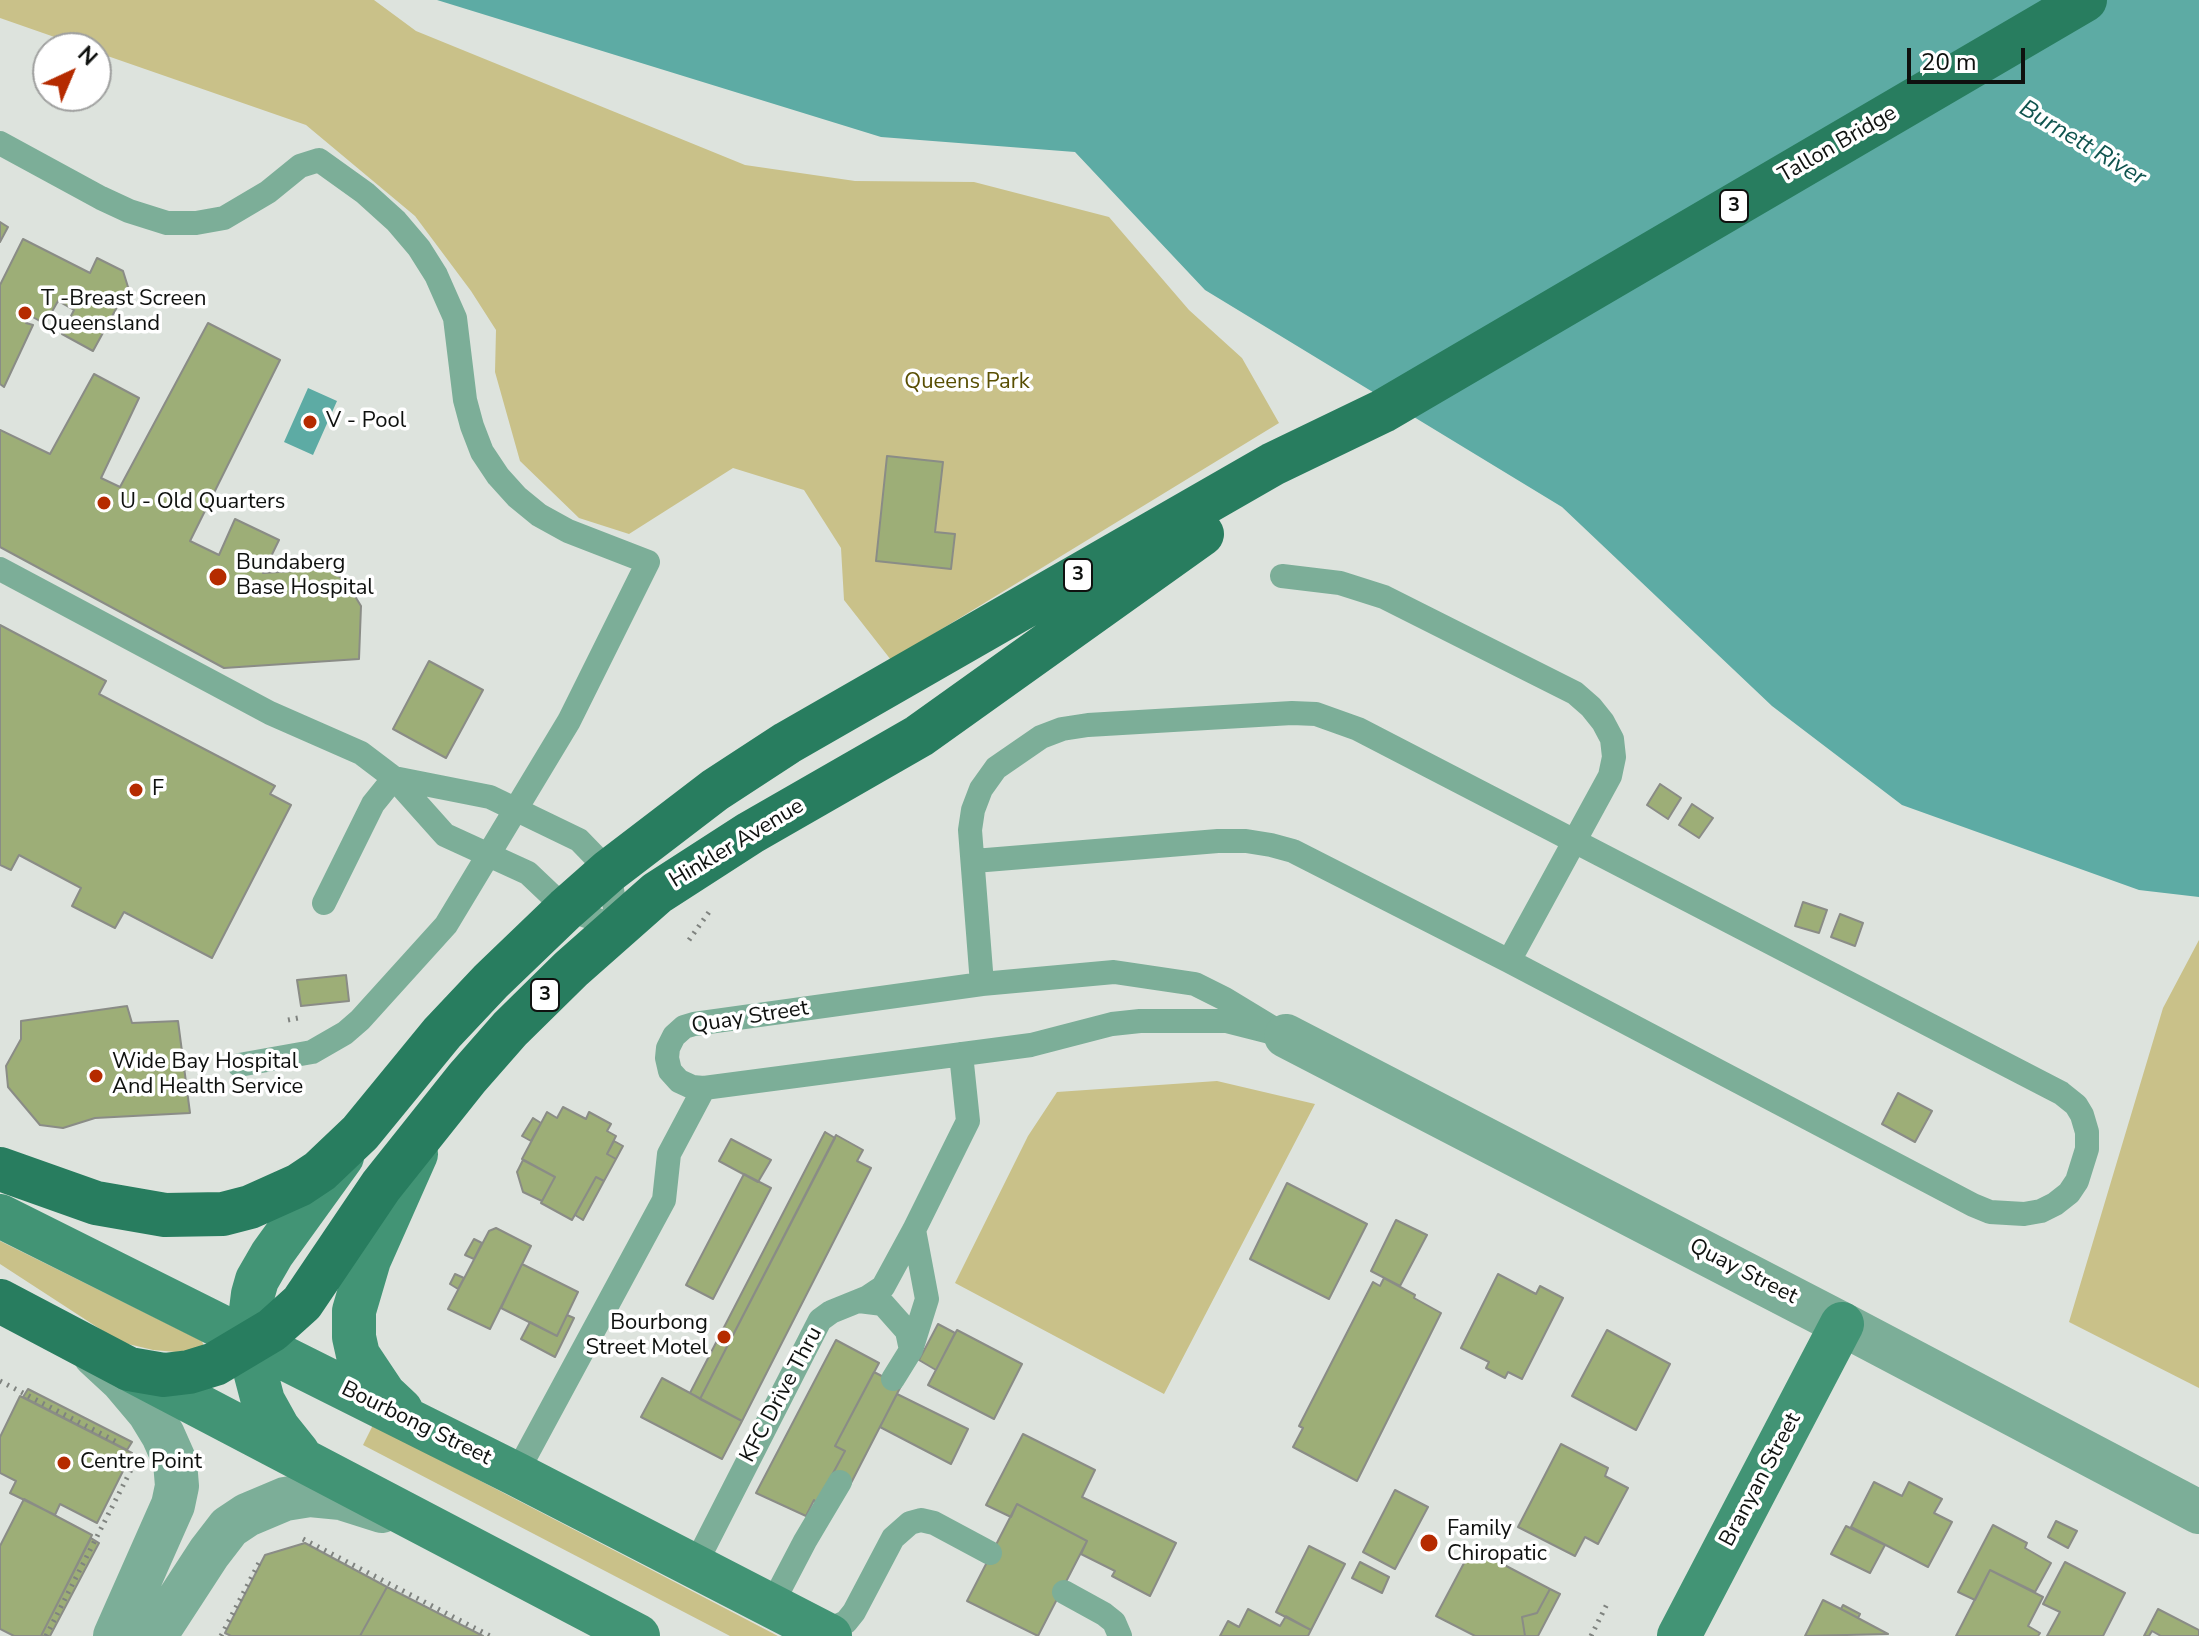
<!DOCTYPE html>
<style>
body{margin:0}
#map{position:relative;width:2199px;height:1636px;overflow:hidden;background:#dde3dd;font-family:"Nunito Sans",sans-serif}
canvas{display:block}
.north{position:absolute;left:32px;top:32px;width:80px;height:80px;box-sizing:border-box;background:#fff;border:2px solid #9fa09f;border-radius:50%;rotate:44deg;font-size:22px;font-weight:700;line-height:32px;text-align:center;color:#0f110f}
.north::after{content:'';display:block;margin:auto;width:28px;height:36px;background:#b52b00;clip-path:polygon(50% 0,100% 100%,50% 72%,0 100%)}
.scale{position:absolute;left:1907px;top:48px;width:118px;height:36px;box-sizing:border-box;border:4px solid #0f110f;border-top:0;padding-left:10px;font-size:24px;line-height:28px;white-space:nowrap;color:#0f110f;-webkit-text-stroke:6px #fff;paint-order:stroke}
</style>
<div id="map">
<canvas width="2199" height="1636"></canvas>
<div class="north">N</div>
<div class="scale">20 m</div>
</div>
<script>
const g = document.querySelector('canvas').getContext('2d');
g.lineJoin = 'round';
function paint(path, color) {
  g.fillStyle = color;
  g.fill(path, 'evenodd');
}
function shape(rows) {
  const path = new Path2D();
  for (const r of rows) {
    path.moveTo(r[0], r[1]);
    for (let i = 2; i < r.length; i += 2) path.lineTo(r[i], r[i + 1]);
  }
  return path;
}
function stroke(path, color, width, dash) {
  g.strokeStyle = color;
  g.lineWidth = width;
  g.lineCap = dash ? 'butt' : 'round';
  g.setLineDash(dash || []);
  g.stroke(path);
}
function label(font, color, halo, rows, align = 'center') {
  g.font = font + ' "Nunito Sans",sans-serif';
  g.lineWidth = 7;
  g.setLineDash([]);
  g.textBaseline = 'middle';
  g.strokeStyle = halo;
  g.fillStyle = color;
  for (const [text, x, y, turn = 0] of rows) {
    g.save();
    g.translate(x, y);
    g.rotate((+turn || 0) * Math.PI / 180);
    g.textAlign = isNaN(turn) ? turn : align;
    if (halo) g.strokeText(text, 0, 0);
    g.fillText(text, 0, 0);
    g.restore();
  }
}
paint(shape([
 [0,0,374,0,416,31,745,165,855,181,974,182,1109,217,1189,310,1242,358,1279,423,891,660,844,600,841,548,804,490,733,468,629,534,579,518,520,461,495,372,496,330,471,291,415,216,306,125,96,52,96,48,86,48,0,18],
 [2199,940,2199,1388,2069,1322,2163,1008],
 [1217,1081,1315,1104,1164,1394,955,1283,1028,1136,1057,1092],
 [0,1241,202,1341,205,1349,176,1352,153,1350,120,1342,0,1264],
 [373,1425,644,1566,778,1636,730,1636,363,1445]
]), '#c9c189');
paint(shape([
 [437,0,2199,0,2199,897,2139,890,1902,805,1772,706,1562,507,1205,290,1075,152,881,137],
 [308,388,337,401,313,455,284,442]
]), '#5daba4');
const building = shape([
 [0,222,8,227,0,242,0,222],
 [23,239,90,273,97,258,123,271,128,287,93,351,62,334,74,310,58,301,45,324,31,316,26,323,33,325,4,387,0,384,0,285,23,239],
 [208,323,280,360,190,541,219,555,235,519,279,540,263,573,327,569,345,580,361,606,359,659,224,668,0,547,0,430,50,454,94,374,139,398,101,478,120,487,208,323],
 [887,456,943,462,935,532,955,534,951,569,876,561,887,456],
 [0,625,106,681,99,694,275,786,270,794,291,805,212,958,124,912,115,928,72,906,81,888,19,855,11,870,0,865,0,625],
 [429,661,483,690,446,758,393,729,429,661],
 [1660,784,1681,798,1668,819,1647,805,1660,784],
 [1692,804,1713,818,1699,838,1679,825,1692,804],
 [1803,902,1827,910,1819,933,1795,926,1803,902],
 [1840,914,1863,923,1855,946,1831,937,1840,914],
 [346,975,349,1001,301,1006,297,980,346,975],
 [127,1006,132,1023,178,1021,190,1113,95,1118,63,1128,40,1125,8,1087,6,1066,21,1039,21,1021,127,1006],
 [1898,1093,1932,1111,1915,1142,1882,1124,1898,1093],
 [563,1107,586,1119,589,1112,611,1124,607,1131,616,1136,607,1154,616,1159,604,1181,596,1177,572,1220,541,1203,555,1177,522,1159,547,1112,557,1118,563,1107],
 [533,1118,541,1123,531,1141,522,1136,533,1118],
 [825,1132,835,1138,700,1399,690,1393,825,1132],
 [836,1135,863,1150,857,1161,871,1168,742,1421,700,1399,836,1135],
 [731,1139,771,1160,758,1182,719,1161,731,1139],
 [614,1141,623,1146,616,1159,607,1154,614,1141],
 [523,1160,555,1177,542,1201,523,1192,517,1172,523,1160],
 [744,1174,771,1188,713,1299,686,1285,744,1174],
 [596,1177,604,1181,583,1220,575,1215,596,1177],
 [1287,1183,1367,1224,1329,1299,1250,1259,1287,1183],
 [1396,1220,1427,1235,1400,1286,1371,1271,1396,1220],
 [496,1228,531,1246,490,1329,448,1309,489,1231,496,1228],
 [474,1239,482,1243,474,1259,465,1255,474,1239],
 [522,1264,578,1292,557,1336,501,1308,522,1264],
 [455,1274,464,1278,458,1289,450,1284,455,1274],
 [1498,1274,1536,1294,1540,1286,1563,1298,1522,1379,1508,1372,1505,1378,1486,1368,1489,1362,1461,1348,1498,1274],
 [1384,1278,1415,1295,1414,1298,1441,1313,1357,1481,1293,1447,1303,1428,1299,1426,1373,1282,1380,1286,1384,1278],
 [567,1315,574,1318,555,1357,521,1339,530,1322,557,1336,567,1315],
 [938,1324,955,1333,936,1370,919,1360,938,1324],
 [957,1330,1022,1364,994,1419,928,1385,957,1330],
 [1607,1330,1670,1364,1636,1430,1572,1396,1607,1330],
 [836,1340,879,1363,835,1446,845,1451,817,1503,814,1500,806,1516,756,1493,836,1340],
 [874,1372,901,1386,850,1485,832,1475,845,1451,835,1446,874,1372],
 [662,1378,742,1421,722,1459,641,1417,662,1378],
 [28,1389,132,1442,127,1450,23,1397,28,1389],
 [897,1394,968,1429,951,1464,880,1427,897,1394],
 [20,1396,132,1453,97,1523,60,1504,55,1515,10,1493,16,1481,0,1473,0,1437,20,1396],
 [1023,1434,1095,1470,1082,1497,1176,1543,1150,1596,1112,1576,1115,1571,1081,1554,1087,1541,1017,1504,1011,1517,986,1505,1023,1434],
 [1561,1444,1608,1468,1605,1476,1628,1488,1598,1544,1585,1537,1575,1556,1518,1527,1561,1444],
 [1874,1482,1902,1496,1909,1482,1942,1499,1934,1513,1952,1522,1928,1567,1851,1527,1874,1482],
 [1395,1490,1428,1507,1395,1569,1363,1552,1395,1490],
 [24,1499,92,1535,41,1636,14,1636,0,1629,0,1546,24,1499],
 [1017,1504,1087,1541,1038,1636,967,1601,1017,1504],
 [2056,1521,2077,1531,2068,1548,2048,1537,2056,1521],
 [1993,1525,2027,1543,2025,1548,2051,1563,2035,1592,1990,1570,1975,1600,1958,1592,1993,1525],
 [1846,1526,1885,1545,1870,1573,1831,1554,1846,1526],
 [91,1538,99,1543,50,1636,41,1636,91,1538],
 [305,1543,387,1587,360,1636,231,1636,225,1633,265,1555,305,1543],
 [1309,1546,1345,1564,1311,1630,1276,1612,1309,1546],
 [1472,1548,1550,1589,1537,1613,1522,1617,1525,1636,1475,1636,1436,1616,1472,1548],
 [1360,1562,1389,1577,1382,1593,1352,1578,1360,1562],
 [2065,1562,2125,1593,2103,1636,2047,1636,2060,1612,2043,1604,2065,1562],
 [1990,1570,2043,1597,2028,1626,2040,1633,2038,1636,1956,1636,1990,1570],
 [387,1587,483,1636,360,1636,387,1587],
 [1550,1589,1560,1594,1538,1636,1525,1636,1522,1617,1537,1613,1550,1589],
 [1823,1600,1841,1609,1888,1634,1805,1636,1823,1600],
 [1843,1605,1860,1614,1858,1618,1841,1609,1843,1605],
 [1248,1609,1280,1626,1286,1616,1311,1630,1308,1636,1220,1636,1228,1621,1239,1627,1248,1609],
 [2158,1609,2199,1630,2199,1636,2161,1636,2152,1631,2149,1636,2144,1636,2158,1609]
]);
paint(building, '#9dae77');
stroke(building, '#8a8c86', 2);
stroke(shape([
 [689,940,709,912],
 [288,1020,303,1017],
 [0,1381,117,1442],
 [303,1539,490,1636],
 [46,1636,132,1468],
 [221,1636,261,1559],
 [1591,1636,1608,1602]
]), '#7f837f', 5, [2, 6]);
stroke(shape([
 [0,143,101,198,129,211,167,223,196,223,224,218,268,192,300,166,319,160,365,193,396,221,419,248,436,275,455,318,465,400,472,426,482,452,498,476,517,497,539,515,568,531,648,562,569,721,446,925,360,1020,345,1033,312,1052,239,1065],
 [0,569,270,713,361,753,394,778,445,835,528,873,566,909,618,927,609,871,579,840,490,797,394,778],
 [1282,576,1340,583,1384,597,1575,693,1591,707,1603,722,1612,739,1614,757,1610,776,1509,961],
 [974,861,1218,841,1246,841,1271,845,1293,851,1509,961,1973,1205,1990,1212,2024,1214,2041,1211,2055,1204,2069,1193,2077,1181,2087,1149,2087,1132,2082,1115,2076,1105,2061,1093,1358,729,1316,714,1292,713,1088,725,1062,729,1041,737,996,768,981,789,973,810,970,830,982,984],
 [324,903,373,804,394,778],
 [1114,972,1195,984,1225,999,1286,1036,1227,1021,1140,1021,1112,1024,1031,1045,704,1088,692,1087,679,1081,670,1071,667,1058,668,1048,674,1036,684,1027,694,1024,982,984,1114,972],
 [859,1301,883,1304,907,1331,911,1350,893,1379],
 [911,1350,927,1299,914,1230],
 [516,1474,664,1200,669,1154,704,1088],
 [694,1567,820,1320,831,1312,868,1297,883,1287,914,1230,968,1121,961,1054],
 [1064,1592,1104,1614,1114,1622,1120,1636],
 [771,1606,805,1541,840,1482],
 [816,1627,835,1627,846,1622,854,1612,893,1538,910,1523,921,1520,934,1523,990,1553]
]), '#7cae98', 24);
stroke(shape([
 [1286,1036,1842,1324,2199,1512],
 [95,1355,122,1380,149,1412,163,1435,175,1462,177,1486,173,1505,115,1636],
 [155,1636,209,1553,229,1527,247,1515,285,1499,310,1495,341,1498,382,1511]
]), '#7cae98', 44);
stroke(shape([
 [0,1216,516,1474,830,1636],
 [129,1369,638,1636],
 [401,1410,384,1394,358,1355,354,1337,354,1311,369,1260,416,1154],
 [298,1453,278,1428,263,1401,254,1367,251,1343,250,1318,253,1294,257,1280,272,1254,342,1157],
 [1679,1636,1842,1324]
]), '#429475', 44);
stroke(shape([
 [0,1169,96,1203,165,1215,223,1214,250,1207,299,1185,320,1171,360,1133,442,1033,491,981,566,909,609,871,715,790,787,743,1273,464,1383,411,2085,0],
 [0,1301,129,1369,164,1375,189,1372,215,1364,272,1330,302,1303,381,1186,467,1078,510,1029,571,969,657,893,750,833,919,736,1202,534]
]), '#287d5f', 44);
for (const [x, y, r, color] of [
 [25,313,8,"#b52b00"],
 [310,422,8,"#b52b00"],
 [104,503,8,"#b52b00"],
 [218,577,10,"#b52b00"],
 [136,790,8,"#b52b00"],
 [96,1076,8,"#b52b00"],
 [724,1337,8,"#b52b00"],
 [64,1463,8,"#b52b00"],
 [1429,1543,10,"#b52b00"]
]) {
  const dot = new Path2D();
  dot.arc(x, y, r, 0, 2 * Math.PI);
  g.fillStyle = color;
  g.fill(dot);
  stroke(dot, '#fff', 3);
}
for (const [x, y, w] of [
 [1734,206,28],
 [1078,575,28],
 [545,995,28]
]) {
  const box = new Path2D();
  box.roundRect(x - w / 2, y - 16, w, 32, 6);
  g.fillStyle = '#fff';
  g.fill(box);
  stroke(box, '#0f110f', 2);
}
label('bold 20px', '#0f110f', null, [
 ["3",1734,206],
 ["3",1078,575],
 ["3",545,995]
]);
label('22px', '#0f110f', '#fff', [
 ["Tallon Bridge",1838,145,-30],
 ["Hinkler Avenue",737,844,-31],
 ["Quay Street",750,1018,-9],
 ["Quay Street",1743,1272,27],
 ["KFC Drive Thru",782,1395,-62],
 ["Bourbong Street",416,1424,26],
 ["Branyan Street",1761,1480,-62]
]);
label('22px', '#0f110f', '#fff', [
 ["T -Breast Screen",41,300],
 ["Queensland",41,325],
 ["V - Pool",326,422],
 ["U - Old Quarters",120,503],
 ["Bundaberg",236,564],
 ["Base Hospital",236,589],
 ["F",152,790],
 ["Wide Bay Hospital",112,1063],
 ["And Health Service",112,1088],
 ["Bourbong",708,1324,"right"],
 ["Street Motel",708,1349,"right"],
 ["Centre Point",80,1463],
 ["Family",1447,1530],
 ["Chiropatic",1447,1555]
], 'left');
label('22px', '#584e02', '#fff', [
 ["Queens Park",967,383]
]);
label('italic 24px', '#10544f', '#fff', [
 ["Burnett River",2082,144,31]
]);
</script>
